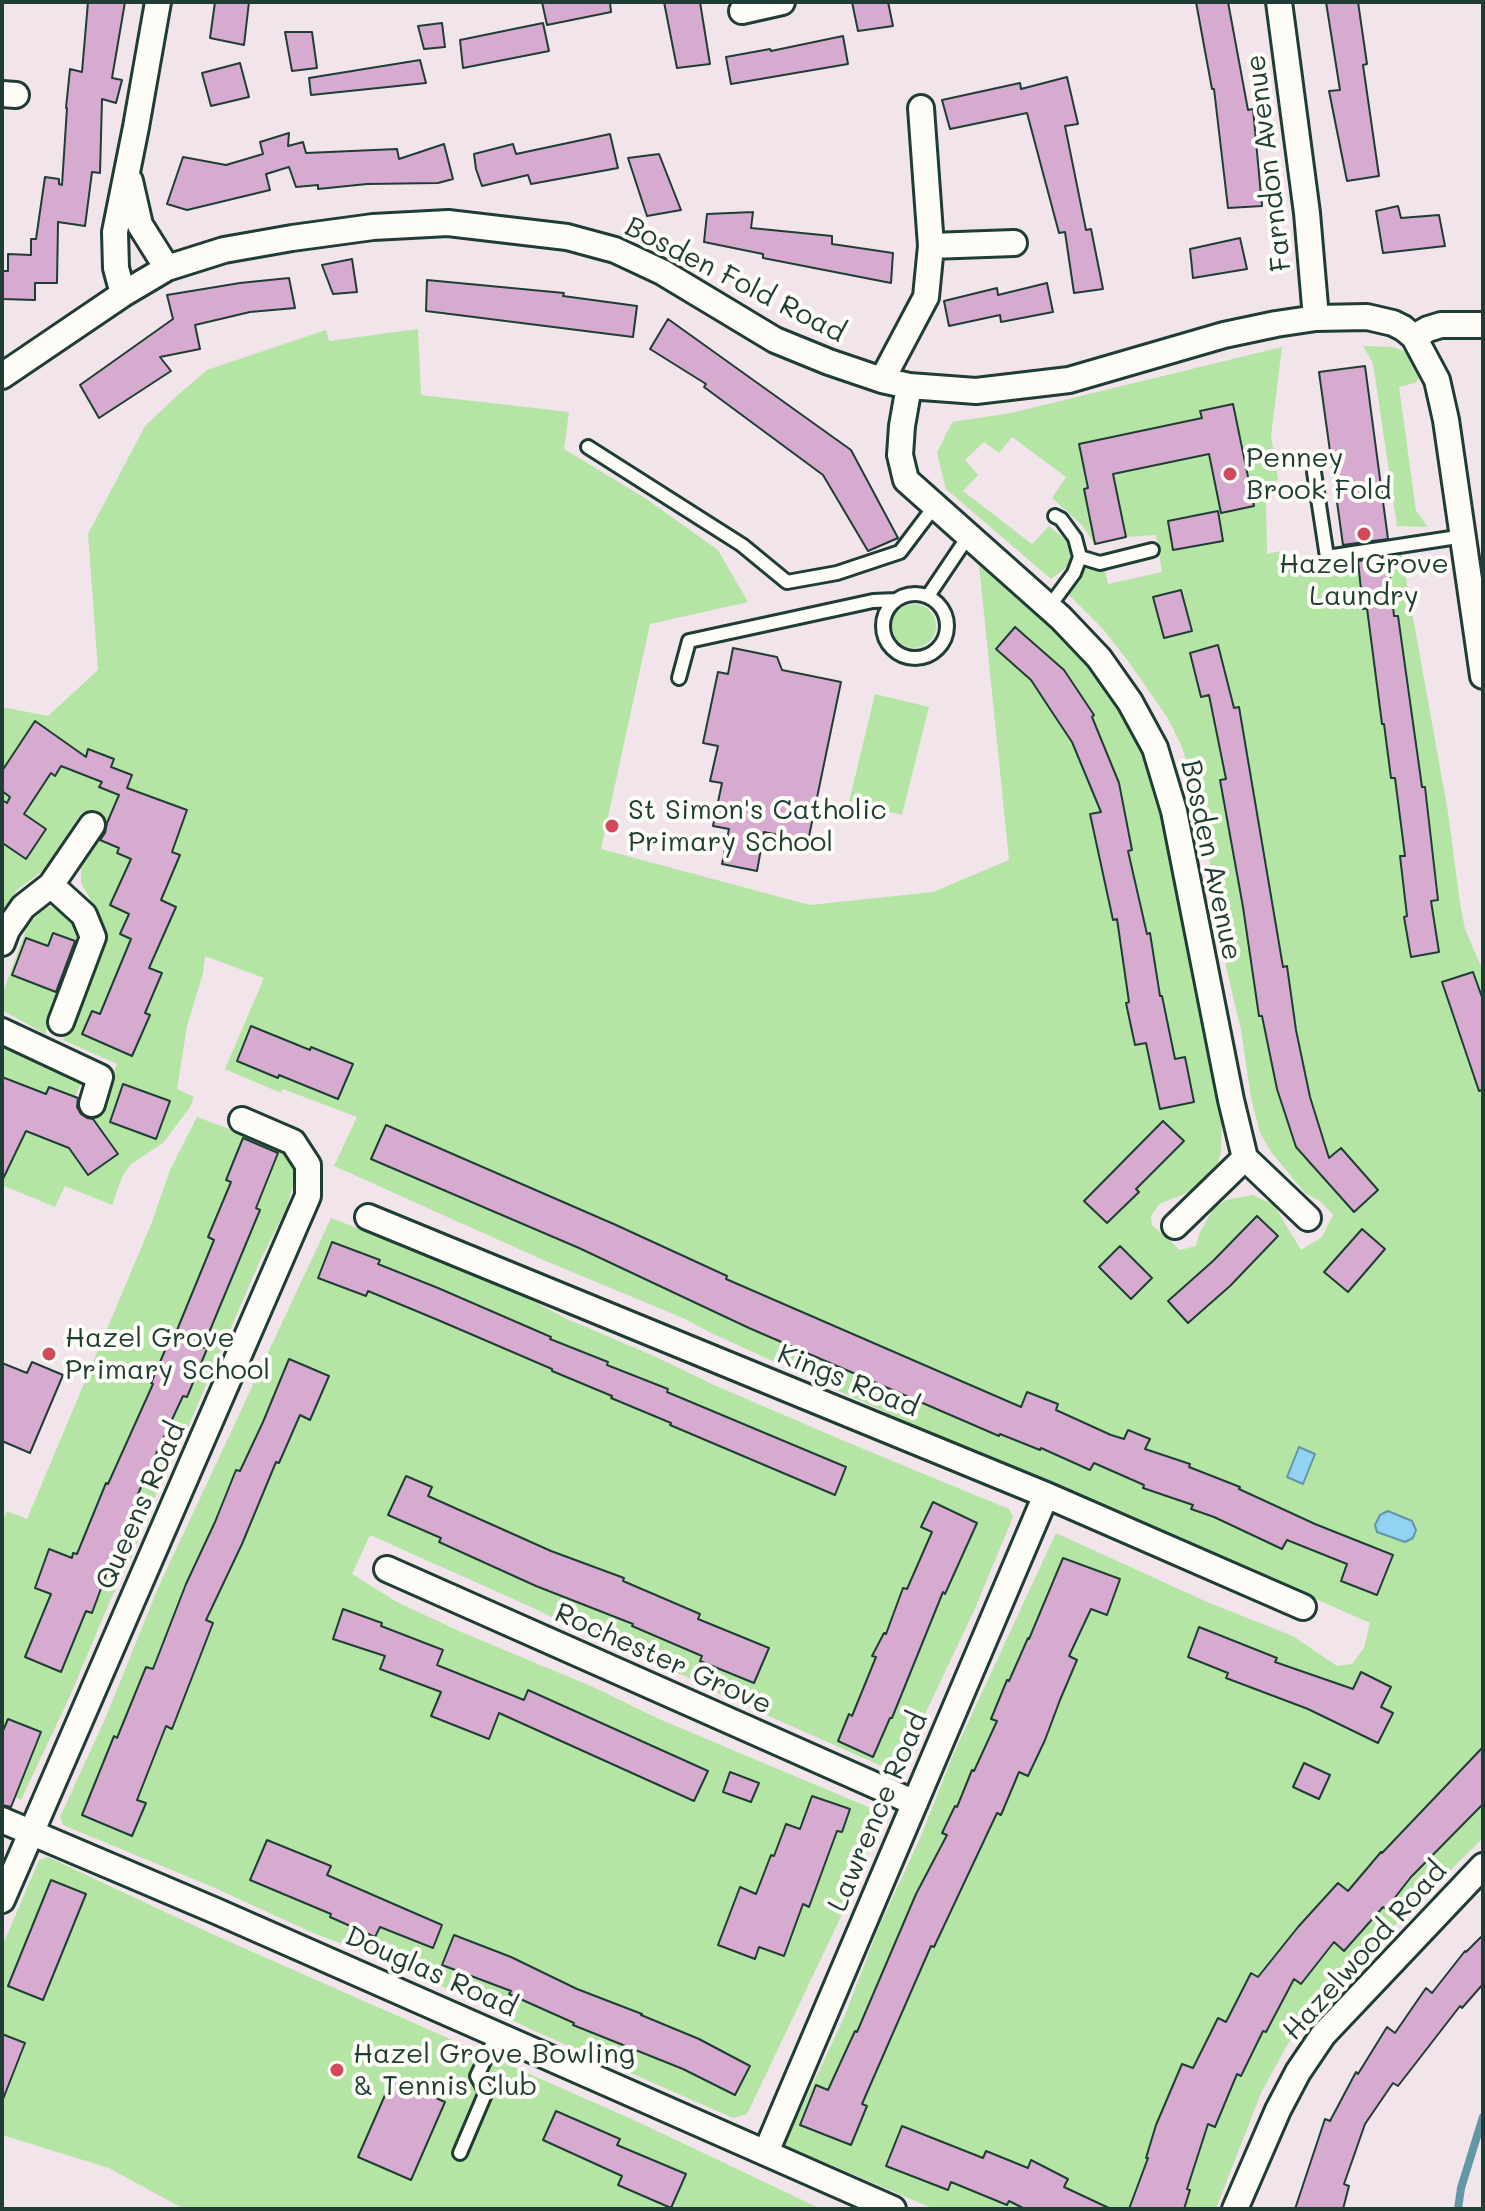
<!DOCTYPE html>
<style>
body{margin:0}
#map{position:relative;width:1485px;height:2211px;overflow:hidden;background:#f2e4eb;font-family:Mali,sans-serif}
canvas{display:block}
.frame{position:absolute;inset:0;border:4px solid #1f3d34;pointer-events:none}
</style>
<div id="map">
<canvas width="1485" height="2211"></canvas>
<div class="frame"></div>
</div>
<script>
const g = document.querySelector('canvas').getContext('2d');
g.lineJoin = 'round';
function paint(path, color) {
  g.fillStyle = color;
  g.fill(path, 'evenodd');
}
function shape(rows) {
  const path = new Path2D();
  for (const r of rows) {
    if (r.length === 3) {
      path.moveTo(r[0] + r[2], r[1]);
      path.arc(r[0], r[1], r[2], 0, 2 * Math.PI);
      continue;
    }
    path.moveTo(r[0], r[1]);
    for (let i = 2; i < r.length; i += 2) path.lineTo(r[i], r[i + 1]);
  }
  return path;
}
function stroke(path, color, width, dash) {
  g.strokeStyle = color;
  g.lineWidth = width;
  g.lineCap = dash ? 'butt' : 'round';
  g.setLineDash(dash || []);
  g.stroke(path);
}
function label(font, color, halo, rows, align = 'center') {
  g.font = font + ' Mali,sans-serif';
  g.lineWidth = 8;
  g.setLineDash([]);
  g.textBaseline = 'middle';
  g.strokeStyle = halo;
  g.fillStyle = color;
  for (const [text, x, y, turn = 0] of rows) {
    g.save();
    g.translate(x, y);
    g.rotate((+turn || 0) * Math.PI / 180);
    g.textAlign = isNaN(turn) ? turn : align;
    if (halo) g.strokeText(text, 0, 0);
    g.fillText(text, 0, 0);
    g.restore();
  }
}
paint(shape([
 [418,329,421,395,569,412,564,449,645,498,718,550,748,602,650,624,601,849,810,905,933,892,1009,860,979,564,1082,655,1143,750,1154,785,1177,883,1194,980,1202,1012,1222,1116,1221,1152,1214,1175,1196,1188,1180,1196,1159,1204,1151,1216,1152,1225,1180,1250,1196,1246,1199,1234,1213,1209,1226,1200,1253,1195,1274,1205,1301,1250,1322,1237,1333,1215,1321,1202,1305,1193,1271,1152,1260,1133,1251,1098,1241,1030,1226,967,1206,838,1191,776,1182,747,1167,717,1128,661,1103,629,1067,593,1086,569,1105,570,1108,584,1162,572,1156,535,1126,537,1113,474,1195,457,1205,437,1221,512,1254,506,1233,404,1201,411,1202,418,1079,444,1099,486,1084,490,1095,544,1082,525,1052,498,1066,477,1012,437,999,453,984,442,965,460,978,475,963,491,1032,544,1049,526,1068,542,1071,564,1051,579,946,489,937,453,952,422,1011,413,1282,347,1271,436,1278,479,1266,496,1267,554,1286,550,1293,570,1401,551,1448,812,1460,903,1465,929,1483,971,1483,1838,1315,2004,1286,2047,1261,2093,1216,2209,934,2209,784,2145,843,2020,878,1929,921,1836,953,1755,1056,1533,1207,1602,1293,1636,1337,1666,1352,1664,1364,1648,1370,1623,1083,1496,940,1437,711,1333,683,1318,541,1259,334,1166,357,1117,283,1089,281,1093,225,1069,264,978,205,956,203,973,187,1026,177,1089,194,1097,190,1107,163,1143,131,1164,123,1175,112,1205,65,1186,55,1207,2,1185,2,1046,84,1077,71,1105,98,1112,117,1064,63,1040,103,936,104,929,95,907,81,883,81,866,102,819,81,813,44,870,18,889,2,910,2,707,48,716,98,670,88,534,145,426,179,394,207,370,326,330,329,341],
 [1363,346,1393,347,1413,354,1420,377,1415,383,1399,387,1416,511,1428,527,1397,526,1373,363],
 [914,626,22],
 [875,694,929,707,902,815,849,802],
 [50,906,77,920,85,938,45,1034,2,1010,2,995,27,927,41,911],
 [197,1117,283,1149,293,1161,294,1183,286,1209,259,1263,179,1448,158,1489,130,1561,113,1594,70,1696,21,1800,2,1791,2,1521,7,1511,27,1519,152,1222,170,1170],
 [331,1218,454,1265,510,1289,567,1319,654,1356,714,1385,856,1446,1009,1509,1013,1517,974,1611,897,1773,715,1692,685,1676,611,1646,529,1606,370,1535,352,1574,397,1602,461,1632,593,1687,659,1719,873,1809,880,1821,857,1879,838,1923,747,2114,733,2118,528,2028,429,1980,346,1945,313,1933,215,1888,63,1825,60,1817,105,1719,158,1588],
 [48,1857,212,1934,636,2121,821,2209,184,2209,109,2168,2,2135,2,1947,39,1860]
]), '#b4e5a5');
const water = shape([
 [1299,1447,1315,1454,1303,1484,1287,1477,1299,1447],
 [1388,1511,1412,1521,1416,1530,1413,1538,1405,1542,1377,1532,1375,1525,1380,1515,1388,1511]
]);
paint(water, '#92d2f3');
stroke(water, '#6496a7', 2);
stroke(shape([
 [1458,2209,1461,2188,1483,2117]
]), '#6496a7', 8);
const building = shape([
 [88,2,125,2,112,78,122,80,116,103,102,99,100,173,92,172,85,226,58,222,57,283,35,283,35,300,2,299,2,271,8,271,8,254,31,255,31,239,36,239,45,177,59,179,59,184,62,185,67,108,66,108,70,69,82,72,88,2],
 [215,2,249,2,244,45,210,38,215,2],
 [542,2,610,2,611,12,547,25,542,2],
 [664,2,700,2,710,64,677,68,664,2],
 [852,2,888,2,893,26,858,31,852,2],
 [1196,2,1228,2,1248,110,1253,109,1262,206,1228,208,1214,89,1212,89,1196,2],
 [1326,2,1358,2,1367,64,1363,65,1379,176,1347,181,1329,91,1340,90,1326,2],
 [442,23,445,47,424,49,418,26,442,23],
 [543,23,549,51,463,68,460,40,543,23],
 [285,32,312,32,317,68,292,71,285,32],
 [843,36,848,64,731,84,726,57,770,49,771,51,843,36],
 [420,60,426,83,311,95,309,78,420,60],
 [240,63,249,97,211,106,202,73,240,63],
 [1067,77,1078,124,1065,126,1086,230,1091,229,1103,289,1074,293,1065,232,1059,233,1027,113,950,129,942,100,1020,83,1021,89,1067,77],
 [289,133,288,146,303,142,306,153,397,149,399,159,444,144,453,179,438,183,367,184,318,189,318,185,296,187,289,167,266,174,270,190,187,210,167,204,183,157,226,165,263,154,260,142,289,133],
 [610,134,618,168,531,184,528,175,482,186,476,169,474,154,513,144,516,154,610,134],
 [659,154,681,210,647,216,628,158,659,154],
 [1398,206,1401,218,1439,215,1445,246,1383,253,1376,211,1398,206],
 [753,212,751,228,832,236,832,244,893,253,891,283,763,258,763,254,704,242,707,214,753,212],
 [1240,238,1247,269,1193,278,1190,249,1240,238],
 [352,259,357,292,333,294,322,265,352,259],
 [289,278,295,308,250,312,195,325,200,349,160,357,171,371,99,418,80,385,173,319,167,295,240,283,289,278],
 [427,280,564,293,563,296,637,306,633,337,426,311,427,280],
 [1047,283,1053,312,1001,322,1000,315,949,326,944,301,997,288,998,295,1047,283],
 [668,319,851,450,898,538,868,551,823,475,704,387,706,384,650,349,668,319],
 [1365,366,1388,539,1343,545,1319,372,1365,366],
 [1233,404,1254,506,1221,513,1209,454,1113,474,1126,537,1095,544,1084,489,1088,488,1079,444,1202,418,1200,411,1233,404],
 [1218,511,1223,541,1173,550,1168,521,1218,511],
 [1388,557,1394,616,1398,616,1422,787,1425,787,1438,900,1431,901,1439,952,1411,957,1404,917,1407,916,1400,856,1405,856,1395,778,1391,778,1384,724,1382,724,1367,608,1363,609,1358,561,1388,557],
 [1181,590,1192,631,1164,638,1153,597,1181,590],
 [1015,627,1064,670,1094,715,1092,717,1119,783,1132,850,1128,851,1147,934,1150,933,1160,996,1162,996,1175,1059,1185,1057,1194,1102,1160,1109,1146,1043,1135,1045,1126,1003,1129,1002,1117,919,1113,920,1090,814,1101,812,1072,742,1054,715,1031,680,996,649,1015,627],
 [1218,645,1234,708,1239,707,1283,967,1287,966,1296,1030,1310,1097,1329,1158,1341,1148,1378,1190,1354,1212,1296,1147,1277,1089,1262,1016,1259,1016,1243,907,1220,780,1226,779,1209,695,1201,697,1190,653,1218,645],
 [733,648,777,657,782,670,841,682,808,841,764,832,757,871,722,864,729,829,713,826,722,783,710,781,718,746,703,743,718,672,728,674,733,648],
 [35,721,86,757,88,749,114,759,111,767,132,775,127,788,187,810,172,852,180,855,161,900,176,907,149,968,162,973,145,1013,150,1015,132,1056,82,1034,92,1011,100,1014,131,939,120,934,129,914,110,905,131,859,117,853,119,848,100,840,105,833,107,823,119,795,99,787,102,782,61,766,55,776,51,773,24,814,46,829,26,859,4,844,2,846,2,800,7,803,10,797,2,791,2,771,35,721],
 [53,933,75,941,56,992,12,975,26,938,48,946,53,933],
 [1473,972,1483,1000,1483,1090,1479,1091,1442,982,1473,972],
 [251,1026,310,1050,311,1047,353,1064,338,1099,279,1075,278,1078,237,1061,251,1026],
 [2,1077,46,1094,49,1087,78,1098,77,1107,81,1114,87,1118,93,1119,118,1154,88,1175,69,1148,26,1131,2,1181,2,1077],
 [123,1084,170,1101,156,1139,110,1122,123,1084],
 [1163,1121,1184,1141,1136,1189,1139,1192,1107,1223,1084,1201,1163,1121],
 [386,1125,616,1225,727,1276,726,1279,1021,1407,1027,1392,1058,1404,1056,1410,1111,1435,1124,1439,1128,1430,1150,1439,1145,1449,1190,1464,1189,1467,1240,1487,1239,1489,1315,1524,1393,1555,1377,1595,1341,1581,1347,1564,1287,1540,1282,1549,1214,1517,1191,1509,1193,1505,1143,1488,1144,1485,1094,1463,1090,1470,1041,1448,1040,1450,1000,1434,999,1436,749,1328,579,1248,371,1159,386,1125],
 [243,1138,278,1153,256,1208,260,1210,203,1347,207,1349,187,1397,183,1396,162,1441,137,1496,119,1545,117,1545,92,1613,86,1611,61,1672,25,1657,51,1594,35,1588,49,1549,72,1558,73,1553,77,1554,106,1483,108,1484,153,1384,151,1383,172,1334,175,1335,214,1240,208,1237,231,1182,226,1180,243,1138],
 [1257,1216,1278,1236,1230,1286,1188,1323,1168,1301,1213,1261,1257,1216],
 [1362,1229,1385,1249,1348,1292,1324,1272,1362,1229],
 [332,1242,380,1260,378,1264,438,1288,551,1337,550,1339,608,1362,607,1365,668,1389,667,1392,846,1467,835,1495,670,1425,671,1423,611,1398,612,1396,552,1371,552,1369,438,1320,368,1291,366,1296,318,1278,332,1242],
 [1120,1246,1152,1278,1131,1299,1099,1267,1120,1246],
 [289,1359,329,1376,310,1420,300,1415,279,1463,276,1462,242,1544,206,1620,213,1623,172,1729,166,1726,137,1800,146,1803,132,1836,82,1815,114,1736,117,1738,146,1667,153,1669,186,1584,215,1522,236,1470,240,1471,263,1422,289,1359],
 [32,1362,63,1375,30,1453,2,1441,2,1363,27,1373,32,1362],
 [406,1476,432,1487,428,1496,551,1551,624,1578,623,1581,700,1614,698,1619,769,1648,754,1683,700,1661,702,1656,632,1626,633,1624,536,1586,439,1542,441,1538,388,1515,406,1476],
 [933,1502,977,1523,945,1594,943,1592,892,1718,890,1718,873,1757,838,1741,849,1714,852,1716,876,1657,872,1656,884,1633,886,1634,903,1588,907,1589,932,1532,921,1527,933,1502],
 [1063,1558,1120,1579,1107,1615,1091,1609,1069,1656,1077,1660,1060,1700,1045,1740,1028,1776,1019,1772,1001,1815,997,1813,934,1947,931,1946,862,2104,867,2106,851,2145,800,2125,816,2085,828,2090,855,2031,857,2032,916,1894,947,1835,942,1833,955,1806,957,1807,972,1770,974,1771,997,1721,991,1719,1007,1680,1009,1681,1028,1638,1029,1639,1063,1558],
 [343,1609,382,1623,381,1626,443,1650,437,1665,524,1700,528,1690,708,1771,694,1801,499,1713,489,1739,431,1716,441,1692,380,1669,385,1656,333,1639,343,1609],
 [1199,1627,1277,1658,1275,1662,1353,1689,1361,1672,1391,1687,1381,1707,1393,1713,1378,1743,1308,1709,1226,1678,1228,1673,1188,1657,1199,1627],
 [8,1719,41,1732,11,1807,2,1805,2,1733,8,1719],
 [1483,1747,1483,1804,1411,1877,1386,1909,1383,1907,1344,1951,1334,1942,1301,1984,1294,1979,1266,2032,1263,2031,1241,2076,1237,2074,1215,2127,1208,2124,1187,2189,1190,2190,1184,2209,1129,2209,1148,2158,1146,2158,1156,2125,1182,2064,1193,2068,1218,2018,1226,2022,1251,1973,1258,1977,1298,1927,1338,1883,1348,1891,1381,1852,1382,1853,1483,1747],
 [1304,1763,1330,1775,1319,1799,1293,1787,1304,1763],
 [730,1772,759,1783,751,1802,723,1792,730,1772],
 [812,1796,850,1809,842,1832,837,1831,809,1907,803,1904,784,1956,759,1947,755,1959,718,1945,740,1887,756,1894,771,1855,774,1856,786,1824,800,1829,812,1796],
 [267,1840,331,1866,327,1875,442,1925,433,1948,380,1927,375,1937,330,1917,331,1914,250,1880,267,1840],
 [51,1880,86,1894,43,2000,8,1986,51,1880],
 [454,1935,511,1957,577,1989,642,2014,641,2015,699,2039,750,2066,735,2095,683,2069,573,2025,574,2023,509,1994,511,1991,442,1965,454,1935],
 [1483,1935,1483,1984,1462,2008,1460,2006,1398,2086,1393,2083,1365,2124,1344,2184,1349,2186,1343,2209,1295,2209,1325,2119,1330,2121,1356,2072,1358,2074,1387,2027,1395,2033,1426,1988,1432,1993,1465,1951,1466,1952,1483,1935],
 [2,2034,25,2043,3,2099,2,2099,2,2034],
 [392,2079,445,2102,411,2180,358,2157,392,2079],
 [556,2111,620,2139,617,2145,686,2174,671,2208,618,2185,622,2176,543,2140,556,2111],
 [902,2126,983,2158,986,2151,1028,2168,1031,2160,1068,2179,1064,2187,1111,2209,1025,2209,1009,2201,1007,2205,951,2182,948,2190,886,2166,902,2126]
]);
paint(building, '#d7abd0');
stroke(building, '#1f3d34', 2);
const lane = shape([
 [588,447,742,545,787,582,837,573,900,552,934,507],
 [1314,472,1327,557,1464,536],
 [1080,557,1100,563,1152,550],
 [915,626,32],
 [928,596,969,535],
 [1049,607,1074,573,1080,557,1075,538,1061,519,1055,516],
 [679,678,689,641,873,601,896,600],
 [460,2153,486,2092,477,2076,497,2034]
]);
const street = shape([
 [1279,2,1307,213,1316,318],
 [742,11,782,2],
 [2,94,16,95],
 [130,181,140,225,167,268],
 [931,246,1014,243],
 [123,294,116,268,115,232,136,127,158,2],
 [1414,337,1428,329,1441,325,1483,325],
 [2,376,123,294,167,268,224,250,292,238,373,227,448,223,567,237,615,250,662,272,775,340,829,362,882,380,909,386,976,391,1069,380,1224,335,1276,324,1316,318,1367,317,1393,323,1403,328,1414,337,1437,380,1446,420,1483,676],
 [882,380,926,297,931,246,921,108],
 [909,386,902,426,900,455,906,480,1061,618,1099,658,1130,702,1155,748,1174,811,1231,1100,1245,1158,1175,1226],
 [51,885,84,915,93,937,61,1022],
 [2,943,7,930,23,907,51,885,92,825],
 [2,1031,100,1077,92,1104],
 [1245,1158,1308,1218],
 [368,1217,1046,1495,1303,1607],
 [387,1569,915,1803],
 [2,1820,216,1911,893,2209],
 [2,1900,308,1196,308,1165,293,1142,242,1120],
 [766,2152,1046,1495],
 [1235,2209,1278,2110,1298,2072,1323,2035,1483,1866]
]);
stroke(lane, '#1f3d34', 18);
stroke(street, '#1f3d34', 30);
stroke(lane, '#fdfcf7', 12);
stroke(street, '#fdfcf7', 24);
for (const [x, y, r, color] of [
 [1230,474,8,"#d1495b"],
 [1364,534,8,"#d1495b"],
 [612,826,8,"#d1495b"],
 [49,1354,8,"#d1495b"],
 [337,2070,8,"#d1495b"]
]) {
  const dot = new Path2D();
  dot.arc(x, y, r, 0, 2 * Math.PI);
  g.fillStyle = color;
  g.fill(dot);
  stroke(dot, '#fdfcf7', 3);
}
label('28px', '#1f3d34', '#fdfcf7', [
 ["Farndon Avenue",1269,163,-97],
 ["Bosden Fold Road",735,280,27],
 ["Bosden Avenue",1211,860,78],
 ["Kings Road",848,1381,22],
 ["Queens Road",141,1506,-66],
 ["Rochester Grove",663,1659,24],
 ["Lawrence Road",878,1812,-67],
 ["Hazelwood Road",1365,1951,-48],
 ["Douglas Road",431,1972,24]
]);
label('28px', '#1f3d34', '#fdfcf7', [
 ["Penney",1246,458],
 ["Brook Fold",1246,490],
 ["Hazel Grove",1364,564,"center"],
 ["Laundry",1364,596,"center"],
 ["St Simon's Catholic",628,810],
 ["Primary School",628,842],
 ["Hazel Grove",65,1338],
 ["Primary School",65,1370],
 ["Hazel Grove Bowling",353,2054],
 ["& Tennis Club",353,2086]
], 'left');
</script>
